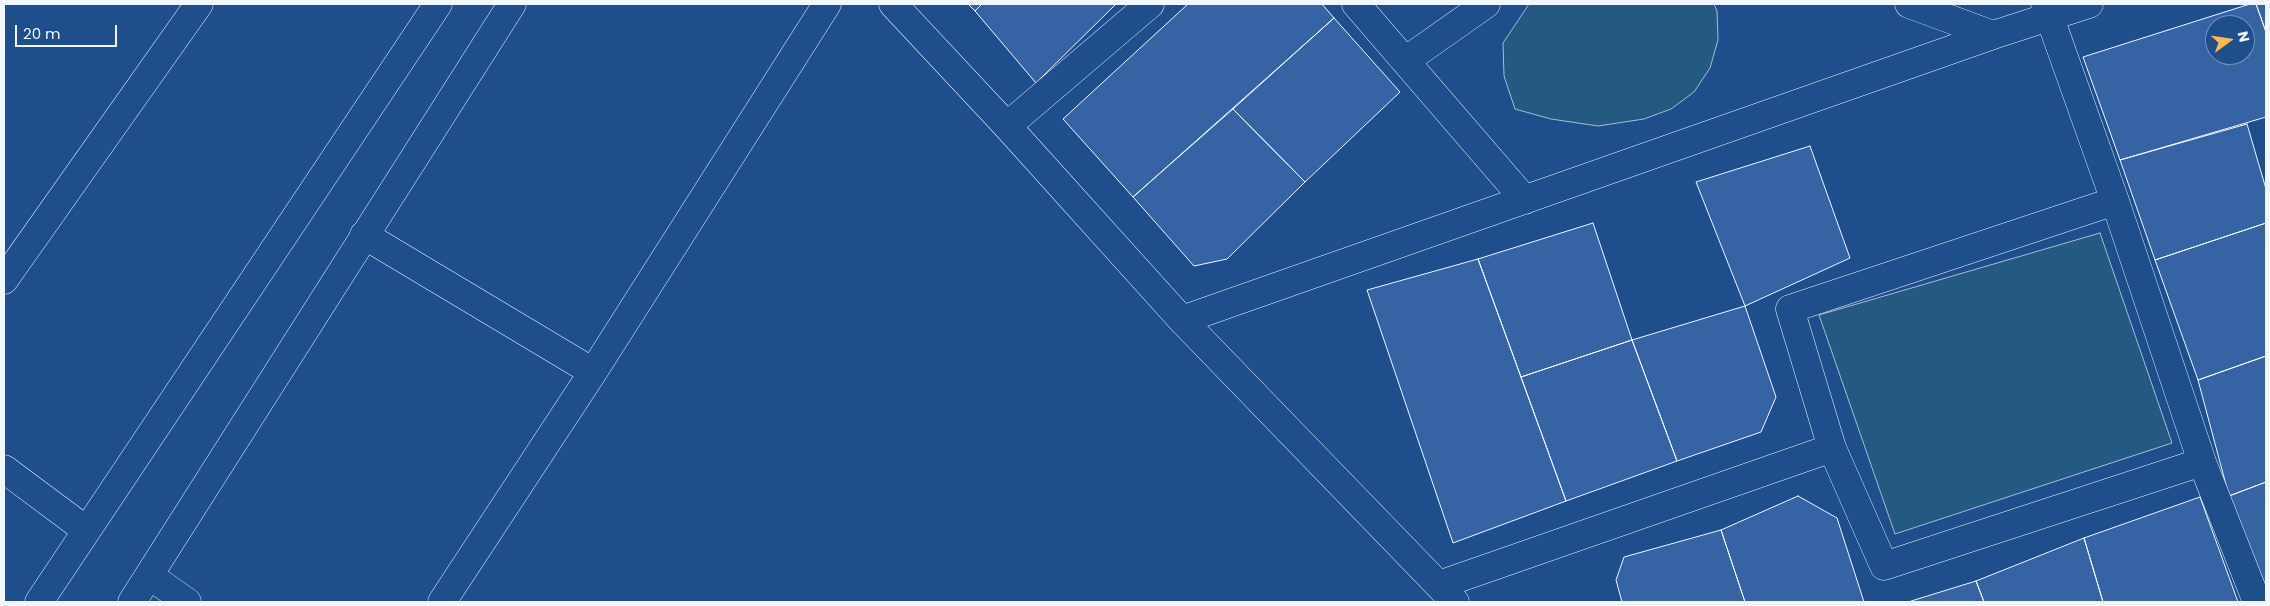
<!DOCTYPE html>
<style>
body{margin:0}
#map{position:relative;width:2270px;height:606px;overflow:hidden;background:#1f4e8c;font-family:Poppins,sans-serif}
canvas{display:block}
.frame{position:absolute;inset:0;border:5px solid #f2f6ff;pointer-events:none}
.north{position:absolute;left:2205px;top:15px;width:50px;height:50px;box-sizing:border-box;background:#1f4e8c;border:1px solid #7391ba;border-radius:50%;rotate:76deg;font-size:14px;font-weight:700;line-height:20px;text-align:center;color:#f2f6ff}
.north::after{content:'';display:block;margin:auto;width:18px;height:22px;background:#ffb74d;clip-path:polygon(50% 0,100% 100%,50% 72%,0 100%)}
.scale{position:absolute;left:15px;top:25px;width:102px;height:22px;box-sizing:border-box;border:2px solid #f2f6ff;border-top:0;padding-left:6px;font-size:15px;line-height:18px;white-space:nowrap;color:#f2f6ff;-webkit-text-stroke:4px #1f4e8c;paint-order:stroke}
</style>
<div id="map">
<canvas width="2270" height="606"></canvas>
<div class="frame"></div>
<div class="north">N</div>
<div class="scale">20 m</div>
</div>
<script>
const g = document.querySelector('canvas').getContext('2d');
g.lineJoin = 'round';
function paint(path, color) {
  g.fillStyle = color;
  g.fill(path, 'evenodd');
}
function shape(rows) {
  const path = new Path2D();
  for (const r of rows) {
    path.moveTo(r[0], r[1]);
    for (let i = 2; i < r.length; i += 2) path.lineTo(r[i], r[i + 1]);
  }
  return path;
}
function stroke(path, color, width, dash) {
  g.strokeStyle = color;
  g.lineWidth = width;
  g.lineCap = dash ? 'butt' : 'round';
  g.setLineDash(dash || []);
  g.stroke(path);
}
const green = shape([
 [1529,4,1714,4,1717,11,1718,40,1710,68,1694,92,1671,109,1644,119,1598,126,1551,119,1515,109,1504,76,1503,43,1529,4],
 [2100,233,2172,443,1895,534,1819,315,2100,233]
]);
paint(green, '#245a82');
stroke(green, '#a8bbd7', 1);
const building = shape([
 [968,4,982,4,975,11,968,4],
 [982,4,1116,4,1036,83,975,11,982,4],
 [1188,4,1322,4,1334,18,1133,197,1063,119,1188,4],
 [2250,4,2256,4,2266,32,2266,117,2120,160,2083,57,2250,4],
 [2215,25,2245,25,2245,55,2215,55,2215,25],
 [2256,4,2266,4,2266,32,2256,4],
 [1334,18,1400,92,1305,182,1233,109,1334,18],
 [1233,109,1305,182,1227,259,1194,266,1133,197,1233,109],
 [2247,124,2266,189,2266,223,2155,260,2120,160,2247,124],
 [1810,146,1850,258,1745,306,1696,182,1810,146],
 [1593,223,1632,340,1521,377,1478,259,1593,223],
 [2266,223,2266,356,2198,380,2155,260,2266,223],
 [1478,259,1566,501,1453,543,1367,290,1478,259],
 [1745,306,1776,397,1761,432,1677,461,1632,340,1745,306],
 [1632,340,1677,461,1566,501,1521,377,1632,340],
 [2266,356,2266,482,2229,496,2198,380,2266,356],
 [2266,482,2266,587,2229,496,2266,482],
 [1798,496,1837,518,1864,602,1745,602,1721,530,1798,496],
 [2200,497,2238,602,2103,602,2084,538,2200,497],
 [1721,530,1745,602,1622,602,1616,580,1624,557,1721,530],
 [2084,538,2103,602,1984,602,1976,581,2084,538],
 [1976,581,1984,602,1908,602,1976,581]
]);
paint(building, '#3563a3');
stroke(building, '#f2f6ff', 1);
const minor = shape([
 [893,4,1007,126,1182,320,1455,602],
 [1356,4,1525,200],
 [1909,4,1993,35],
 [2045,4,2115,201,2202,462,2257,602],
 [1405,61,1486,4],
 [1007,126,1150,4],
 [364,235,593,372],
 [4,280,199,4],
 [1182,320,1993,35,2089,4],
 [1832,448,1884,566,2202,462],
 [4,469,86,530],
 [150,576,187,602],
 [1439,585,1832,448,1790,309,2115,201],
 [442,602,593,372,827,4]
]);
const tertiary = shape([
 [39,602,438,4],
 [132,602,512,4]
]);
stroke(minor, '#f2f6ff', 29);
stroke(tertiary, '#f2f6ff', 29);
stroke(minor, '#1f4e8c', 28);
stroke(tertiary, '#1f4e8c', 28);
</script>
